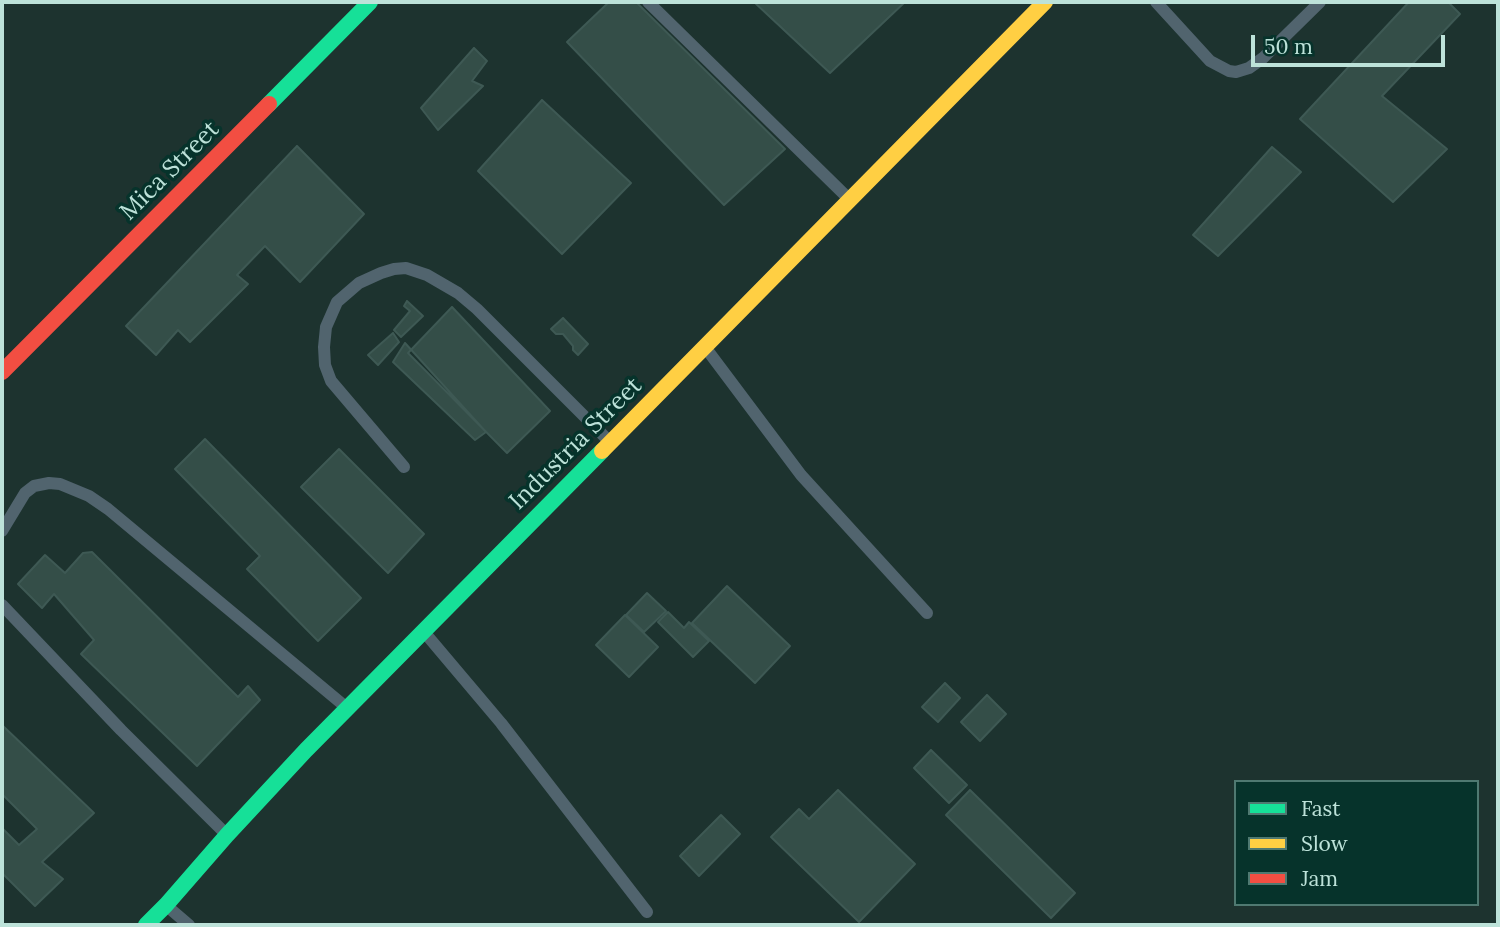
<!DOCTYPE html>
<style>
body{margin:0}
#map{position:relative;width:1500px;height:927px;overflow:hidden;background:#1d332f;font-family:Lora,serif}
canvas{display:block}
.frame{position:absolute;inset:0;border:4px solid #bde2d9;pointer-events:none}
.legend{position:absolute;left:1234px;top:780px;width:245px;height:126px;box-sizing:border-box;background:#06332b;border:2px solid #4f7971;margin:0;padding:9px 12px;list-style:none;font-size:21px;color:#bde2d9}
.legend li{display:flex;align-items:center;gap:14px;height:35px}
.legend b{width:35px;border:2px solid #4f7971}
.scale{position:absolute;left:1251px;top:35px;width:194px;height:32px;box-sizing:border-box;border:4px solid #bde2d9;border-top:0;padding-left:9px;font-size:21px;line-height:24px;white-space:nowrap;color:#bde2d9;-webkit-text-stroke:5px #06332b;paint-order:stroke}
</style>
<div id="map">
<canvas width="1500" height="927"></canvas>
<div class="frame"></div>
<ul class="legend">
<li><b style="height:9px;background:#16e098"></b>Fast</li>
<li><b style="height:9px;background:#ffcf43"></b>Slow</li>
<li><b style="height:9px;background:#f24e42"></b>Jam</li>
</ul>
<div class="scale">50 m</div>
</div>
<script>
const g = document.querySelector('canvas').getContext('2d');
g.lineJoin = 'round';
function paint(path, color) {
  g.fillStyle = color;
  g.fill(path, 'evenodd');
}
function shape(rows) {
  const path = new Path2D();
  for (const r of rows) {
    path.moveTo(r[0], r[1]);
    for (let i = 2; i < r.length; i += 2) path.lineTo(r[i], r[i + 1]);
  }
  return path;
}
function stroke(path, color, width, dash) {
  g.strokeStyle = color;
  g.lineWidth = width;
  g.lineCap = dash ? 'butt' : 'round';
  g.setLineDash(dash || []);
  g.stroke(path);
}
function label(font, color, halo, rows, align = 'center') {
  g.font = font + ' Lora,serif';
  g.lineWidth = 7;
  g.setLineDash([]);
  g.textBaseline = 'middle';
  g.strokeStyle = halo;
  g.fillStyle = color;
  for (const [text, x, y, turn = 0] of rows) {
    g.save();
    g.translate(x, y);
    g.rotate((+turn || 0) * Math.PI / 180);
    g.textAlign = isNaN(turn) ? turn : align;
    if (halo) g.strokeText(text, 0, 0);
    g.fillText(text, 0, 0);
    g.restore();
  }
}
const building = shape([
 [609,2,636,2,785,149,724,205,567,42,609,2],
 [754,2,905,2,830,73,754,2],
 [1409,2,1448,2,1460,14,1382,96,1447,149,1393,202,1300,119,1409,2],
 [474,48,487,61,472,81,483,86,438,130,421,108,474,48],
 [542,100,631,183,562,254,478,171,542,100],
 [297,146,364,214,300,282,265,246,237,275,248,284,190,342,178,330,156,355,126,326,297,146],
 [1272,147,1301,172,1218,256,1193,235,1272,147],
 [407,301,423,316,401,337,394,330,410,311,404,306,407,301],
 [452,307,550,411,507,453,408,353,452,307],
 [563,318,588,344,578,355,573,350,573,346,563,334,556,334,551,329,563,318],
 [393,333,399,342,378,365,368,355,393,333],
 [405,343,486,432,475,440,393,362,405,343],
 [205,439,361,598,318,641,247,569,260,556,175,469,205,439],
 [339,449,424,534,388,573,301,487,339,449],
 [92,552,238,697,248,686,260,700,197,766,81,654,94,640,54,594,42,608,18,584,45,555,65,573,83,553,92,552],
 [727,586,790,646,755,683,692,623,727,586],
 [647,593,666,611,644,632,626,615,647,593],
 [668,612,684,628,689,622,709,641,693,657,658,622,668,612],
 [625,615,658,647,629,677,596,645,625,615],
 [945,683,960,698,938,722,922,707,945,683],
 [987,695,1006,714,980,741,961,722,987,695],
 [2,725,94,813,42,862,63,879,35,906,2,873,2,828,19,845,37,829,2,794,2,725],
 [931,750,967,785,949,803,914,768,931,750],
 [838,790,915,864,859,922,771,837,799,809,809,819,838,790],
 [970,790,1075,893,1051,918,946,815,970,790],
 [721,815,740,834,699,876,680,856,721,815]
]);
paint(building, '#344e48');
stroke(building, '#3e5954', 2);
stroke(shape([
 [648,2,849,199],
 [1156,2,1210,61,1229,71,1236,72,1249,68,1263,58,1320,2],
 [705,347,801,475,927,613],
 [404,467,331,381,325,365,324,347,326,327,337,302,359,283,381,273,394,269,406,268,427,275,458,293,477,309,610,442],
 [2,531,25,493,34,486,49,483,60,484,89,496,108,509,347,708],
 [2,605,121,730,227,835],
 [425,633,501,723,647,912],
 [168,907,189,925]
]), '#51646e', 12);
stroke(shape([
 [269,104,370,2],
 [146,925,166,905,227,835,306,750,602,451]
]), '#16e098', 16);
stroke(shape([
 [602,451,1045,2]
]), '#ffcf43', 16);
stroke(shape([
 [2,372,269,104]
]), '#f24e42', 16);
label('24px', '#bde2d9', '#06332b', [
 ["Mica Street",170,171,-45],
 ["Industria Street",576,444,-45]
]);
</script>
